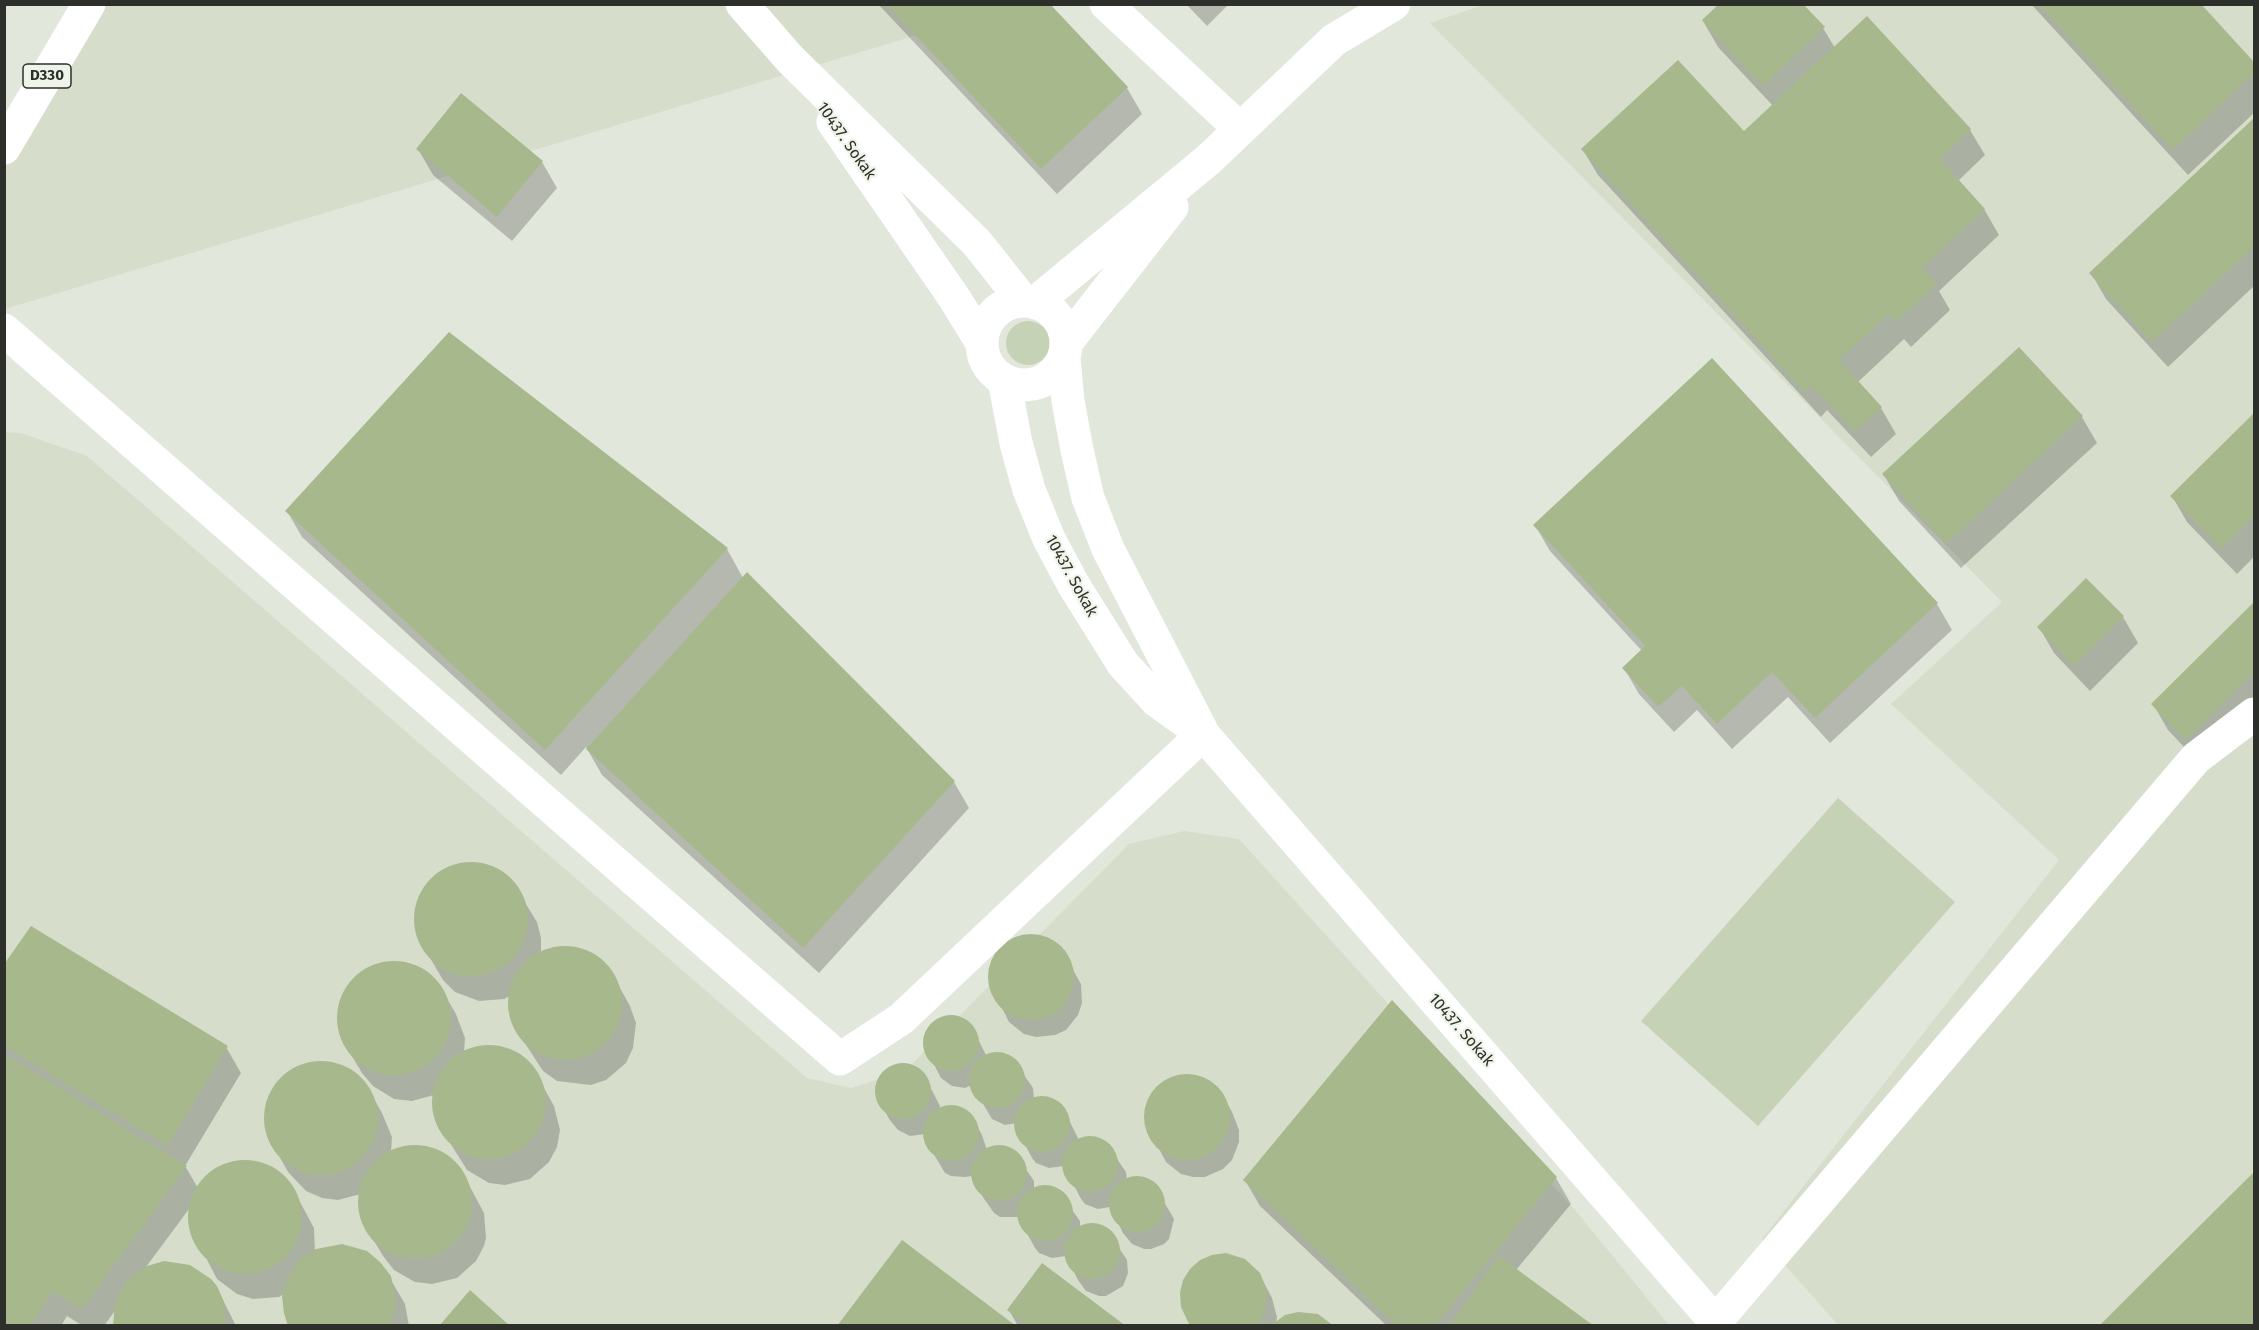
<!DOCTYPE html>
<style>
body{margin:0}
#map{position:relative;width:2259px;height:1330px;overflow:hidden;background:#e2e7db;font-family:"Fira Sans",sans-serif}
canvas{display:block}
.frame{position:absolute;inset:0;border:6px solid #2d2f2b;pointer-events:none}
</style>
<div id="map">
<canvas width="2259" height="1330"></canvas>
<div class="frame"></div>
</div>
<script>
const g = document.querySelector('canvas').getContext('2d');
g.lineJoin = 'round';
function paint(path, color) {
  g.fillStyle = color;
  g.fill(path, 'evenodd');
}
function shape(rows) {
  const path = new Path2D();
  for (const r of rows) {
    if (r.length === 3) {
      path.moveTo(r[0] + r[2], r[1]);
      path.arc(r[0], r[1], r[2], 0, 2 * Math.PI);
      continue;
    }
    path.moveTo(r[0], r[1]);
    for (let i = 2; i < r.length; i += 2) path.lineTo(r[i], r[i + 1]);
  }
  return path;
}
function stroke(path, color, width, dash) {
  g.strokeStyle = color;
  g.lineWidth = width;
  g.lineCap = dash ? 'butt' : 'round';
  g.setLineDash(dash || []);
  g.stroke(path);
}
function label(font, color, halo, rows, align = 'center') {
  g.font = font + ' "Fira Sans",sans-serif';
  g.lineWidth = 4.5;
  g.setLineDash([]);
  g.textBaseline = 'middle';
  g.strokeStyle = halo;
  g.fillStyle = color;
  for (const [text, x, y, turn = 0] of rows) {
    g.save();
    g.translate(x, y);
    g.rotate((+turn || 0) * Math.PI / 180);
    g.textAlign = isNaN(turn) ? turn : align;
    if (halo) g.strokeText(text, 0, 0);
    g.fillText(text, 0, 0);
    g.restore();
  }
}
paint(shape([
 [1486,4,2254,5,2254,1186,2112,1325,1838,1325,1762,1239,2059,860,1891,704,2002,602,1430,23],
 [73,5,1017,5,5,309,5,136],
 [5,432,21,433,87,456,807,1078,851,1088,905,1071,1129,844,1184,831,1239,839,1576,1211,1669,1325,5,1326]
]), '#d6decb');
paint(shape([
 [1028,343,22],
 [1838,798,1955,902,1758,1126,1641,1021]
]), '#c6d2b6');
paint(shape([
 [878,4,1048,4,1127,88,1142,114,1057,194],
 [1186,4,1229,4,1207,26],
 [2031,4,2199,4,2254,64,2254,113,2188,175],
 [1703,21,1823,28,1835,48,1970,130,1985,155,1958,181,1984,209,1999,235,1939,291,1950,310,1911,347,1904,339,1858,382,1881,408,1896,434,1871,457,1827,410,1821,417,1598,175,1583,150,1743,133,1773,106,1718,47],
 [2254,120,2254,286,2168,367,2106,299,2091,273],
 [418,149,542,162,557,188,512,241,433,175],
 [449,334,727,549,743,578,747,574,954,782,969,808,819,973,602,775,586,747,561,775,302,537,287,511],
 [1712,360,1937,604,1952,630,1830,743,1788,697,1732,749,1697,710,1674,732,1639,694,1624,668,1642,651,1550,551,1535,525],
 [2254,415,2254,557,2237,574,2187,522,2172,496],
 [2082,417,2097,443,1961,568,1899,501,1884,475],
 [2086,580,2123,617,2138,643,2090,691,2054,653,2039,627],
 [2254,604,2254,712,2201,765,2168,730,2153,704],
 [466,863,482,865,498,870,516,888,537,922,541,938,541,954,559,948,576,948,599,959,615,979,630,1006,636,1023,633,1048,626,1063,606,1080,591,1085,557,1081,543,1071,517,1031,511,1015,511,995,504,999,479,1001,455,992,443,980,419,939,416,914,424,890,441,872],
 [32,928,226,1047,241,1073,185,1166,198,1188,209,1175,231,1163,256,1163,272,1169,291,1186,306,1213,314,1228,315,1252,385,1270,405,1304,409,1326,290,1326,285,1293,279,1297,253,1299,237,1294,217,1279,191,1229,189,1209,146,1267,220,1294,236,1326,116,1326,114,1312,104,1326,83,1326,67,1316,61,1326,4,1326,4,966],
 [1033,936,1045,939,1061,949,1081,984,1082,1003,1078,1015,1066,1030,1055,1035,1036,1037,1024,1034,1009,1022,991,986,990,974,993,961,1004,946,1020,937],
 [389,963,406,964,429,975,440,987,456,1014,465,1038,464,1054,467,1051,492,1047,508,1050,529,1065,539,1079,554,1106,560,1130,557,1147,549,1162,530,1179,505,1185,489,1183,467,1170,437,1122,434,1095,412,1101,394,1099,373,1086,362,1073,346,1046,339,1022,341,1005,347,989,365,971],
 [948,1017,954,1017,972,1027,987,1057,994,1054,1008,1055,1013,1059,1033,1088,1034,1099,1045,1098,1057,1103,1063,1108,1079,1140,1094,1138,1106,1143,1126,1172,1127,1180,1147,1180,1153,1183,1174,1219,1169,1239,1164,1244,1151,1249,1144,1249,1132,1244,1123,1233,1110,1207,1098,1209,1085,1204,1081,1199,1064,1166,1049,1168,1036,1163,1032,1158,1016,1127,1017,1123,1005,1125,992,1119,972,1085,965,1088,952,1086,941,1078,925,1047,926,1033,930,1027,935,1022],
 [332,1063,356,1074,367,1086,382,1113,392,1137,391,1152,401,1148,427,1147,442,1153,461,1170,484,1213,486,1238,484,1246,476,1261,457,1278,432,1284,415,1282,394,1270,383,1256,367,1229,360,1205,361,1194,338,1200,322,1198,306,1191,288,1172,273,1145,267,1130,267,1104,279,1082,292,1070,307,1064],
 [899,1065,906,1065,919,1070,924,1075,940,1106,939,1111,948,1106,954,1106,972,1117,982,1135,987,1150,1002,1147,1015,1153,1034,1181,1034,1189,1048,1187,1060,1193,1080,1221,1080,1227,1088,1225,1102,1227,1107,1230,1127,1260,1128,1273,1123,1286,1106,1296,1099,1296,1086,1291,1078,1280,1066,1256,1052,1258,1039,1253,1035,1248,1018,1217,1000,1217,994,1213,978,1190,972,1176,965,1177,951,1176,945,1173,927,1143,925,1134,910,1136,898,1130,889,1119,877,1095,879,1081,882,1075,887,1070],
 [1189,1076,1208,1081,1222,1094,1232,1112,1239,1130,1239,1142,1232,1160,1223,1169,1205,1177,1193,1177,1181,1174,1166,1162,1147,1126,1147,1114,1149,1101,1161,1086,1177,1077],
 [2254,1174,2254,1326,2101,1326],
 [1556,1178,1571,1204,1516,1270,1591,1326,1387,1326,1260,1206,1245,1180],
 [1262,1279,1272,1298,1277,1317,1276,1323,1330,1326,1191,1326],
 [1009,1310,1124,1326,1018,1326]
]), '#0003');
paint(shape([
 [886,4,1050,4,1128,87,1041,169],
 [1719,4,1803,4,1825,27,1762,86,1702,20],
 [2038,4,2201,4,2254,62,2254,73,2173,150],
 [1867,16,1971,129,1940,159,1985,209,1922,268,1937,284,1896,322,1888,314,1839,360,1882,407,1855,432,1811,385,1805,392,1581,149,1678,60,1744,131],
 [461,93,543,161,497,217,416,149],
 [2254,118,2254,247,2152,342,2089,273],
 [449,332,728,548,545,750,285,511],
 [2019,347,2083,416,1946,544,1882,474],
 [1712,358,1938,603,1815,718,1772,672,1717,724,1682,686,1658,707,1622,668,1645,646,1533,525],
 [2254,413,2254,516,2222,549,2170,496],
 [747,572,955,781,803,948,586,749],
 [2086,578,2124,616,2074,666,2037,627],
 [2254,602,2254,672,2186,740,2151,704],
 [471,919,57],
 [31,926,228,1046,167,1146,5,1046,5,963],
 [1031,977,43],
 [565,1003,57],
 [394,1018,57],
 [1392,1000,1557,1177,1434,1326,1398,1326,1243,1180],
 [951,1043,28],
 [489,1102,57],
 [997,1080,28],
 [4,1054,187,1166,82,1309,52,1291,31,1326,4,1326],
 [321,1118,57],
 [903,1091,28],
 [1187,1117,43],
 [1042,1124,28],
 [951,1133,28],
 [1090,1164,28],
 [415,1202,57],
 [999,1173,28],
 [245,1217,57],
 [2254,1172,2254,1326,2099,1326,2142,1283],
 [1137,1204,28],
 [1045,1213,28],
 [1092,1251,28],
 [902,1240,1016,1326,837,1326],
 [342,1244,367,1251,380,1262,391,1276,396,1302,391,1326,288,1326,284,1313,282,1296,291,1271,302,1258,316,1249],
 [1226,1253,1245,1259,1260,1273,1267,1291,1265,1311,1257,1326,1190,1326,1181,1307,1180,1293,1183,1280,1190,1269,1200,1260,1212,1255],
 [1499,1256,1594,1326,1449,1326],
 [164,1261,190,1265,211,1279,217,1286,224,1302,226,1326,113,1326,115,1304,126,1281,147,1266],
 [1042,1263,1126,1326,1028,1326,1007,1310],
 [470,1290,510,1326,439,1326],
 [1298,1312,1318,1314,1334,1326,1270,1326,1285,1315]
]), '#a7b88d');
stroke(shape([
 [742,4,790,59,977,243,1023,301],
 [1106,4,1240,129],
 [833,122,955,299,982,343],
 [1024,343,42],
 [1035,303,1208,160,1334,40,1394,4],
 [4,330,840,1059,901,1019,1203,734],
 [1066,343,1172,207],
 [1064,358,1068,401,1077,450,1088,498,1108,549,1201,729],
 [1004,380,1016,443,1029,490,1049,539,1073,584,1123,664,1157,701,1203,734,1719,1326],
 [1712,1326,2196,758,2254,714]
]), '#fff', 33);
stroke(shape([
 [4,148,89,4]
]), '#fff', 33);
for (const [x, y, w] of [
 [47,76,48]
]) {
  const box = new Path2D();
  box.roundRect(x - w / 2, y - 12, w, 24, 4.5);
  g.fillStyle = '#eff4e8';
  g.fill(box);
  stroke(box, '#2d2f2b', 1.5);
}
label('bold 15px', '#2d2f2b', null, [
 ["D330",47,76]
]);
label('16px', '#2d2f2b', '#eff4e8', [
 ["10437. Sokak",846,141,55],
 ["10437. Sokak",1071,576,61],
 ["10437. Sokak",1461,1030,49]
]);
</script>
